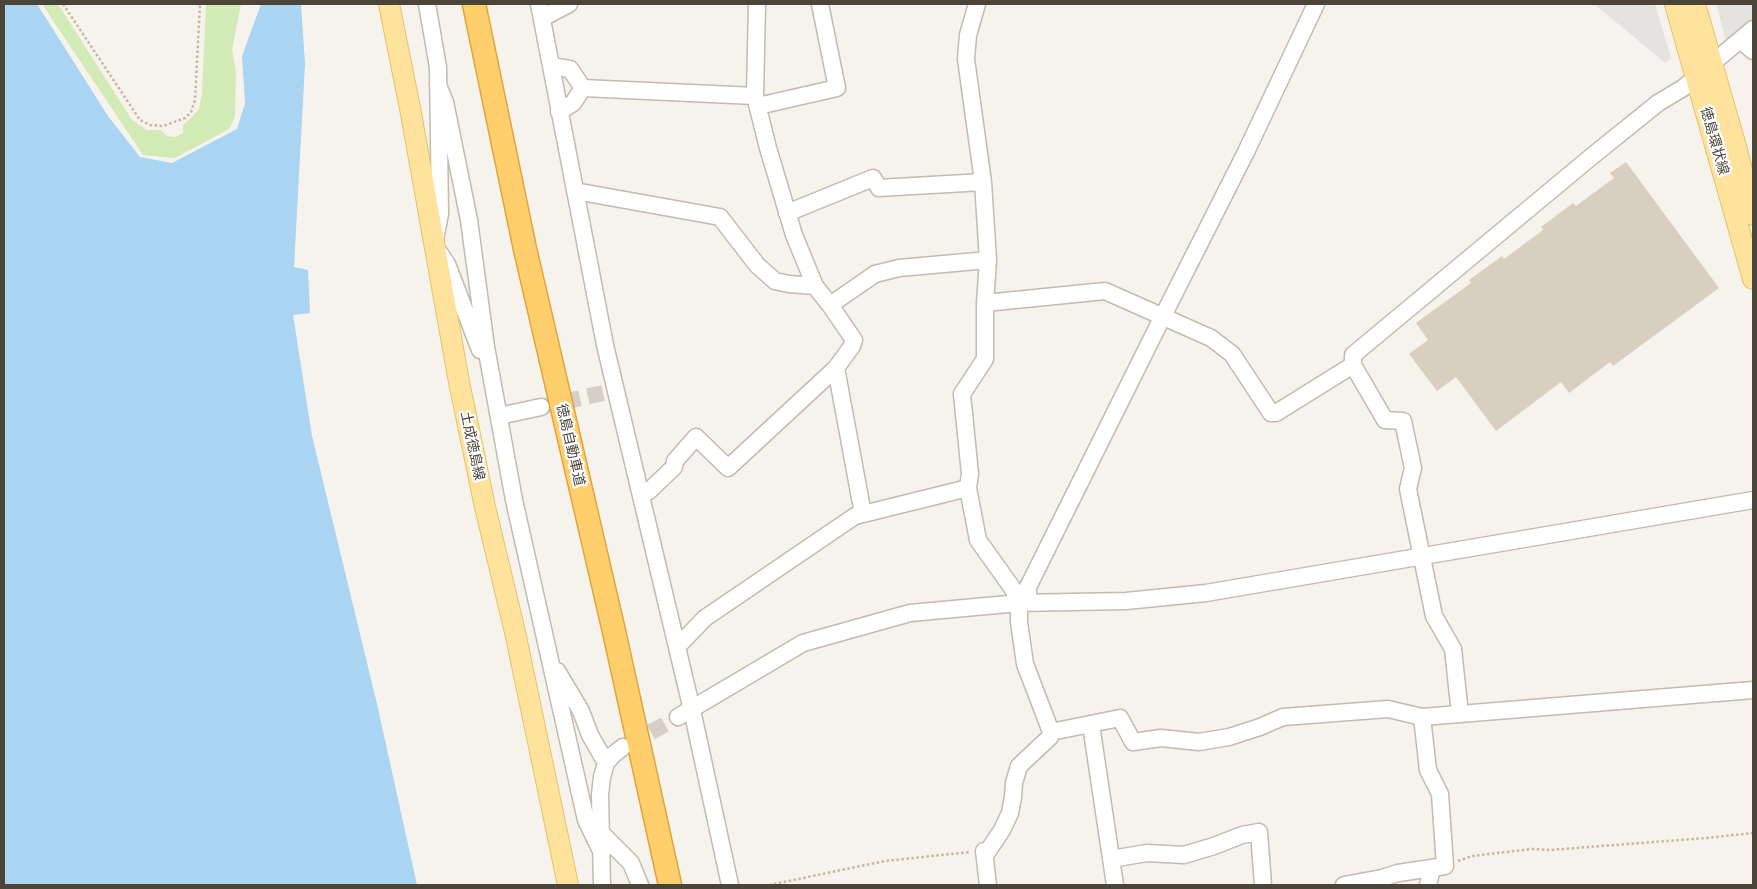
<!DOCTYPE html>
<meta charset="utf-8">
<style>
body{margin:0}
#map{position:relative;width:1757px;height:889px;overflow:hidden;background:#f6f3ec;font-family:Helvetica,sans-serif}
canvas{display:block}
.frame{position:absolute;inset:0;border:5px solid #4b4439;pointer-events:none}
</style>
<div id="map">
<canvas width="1757" height="889"></canvas>
<div class="frame"></div>
</div>
<script>
const g = document.querySelector('canvas').getContext('2d');
g.lineJoin = 'round';
function paint(path, color) {
  g.fillStyle = color;
  g.fill(path, 'evenodd');
}
function shape(rows) {
  const path = new Path2D();
  for (const r of rows) {
    path.moveTo(r[0], r[1]);
    for (let i = 2; i < r.length; i += 2) path.lineTo(r[i], r[i + 1]);
  }
  return path;
}
function stroke(path, color, width, dash) {
  g.strokeStyle = color;
  g.lineWidth = width;
  g.lineCap = dash ? 'butt' : 'round';
  g.setLineDash(dash || []);
  g.stroke(path);
}
function label(font, color, halo, rows, align = 'center') {
  g.font = font + ' Helvetica,"Noto Sans JP",sans-serif';
  g.lineWidth = 4.5;
  g.setLineDash([]);
  g.textBaseline = 'middle';
  g.strokeStyle = halo;
  g.fillStyle = color;
  for (const [text, x, y, turn = 0] of rows) {
    g.save();
    g.translate(x, y);
    g.rotate((+turn || 0) * Math.PI / 180);
    g.textAlign = isNaN(turn) ? turn : align;
    if (halo) g.strokeText(text, 0, 0);
    g.fillText(text, 0, 0);
    g.restore();
  }
}
paint(shape([
 [42,4,58,4,132,120,147,130,161,130,167,136,175,137,183,133,183,125,192,117,199,109,202,93,206,4,241,4,232,50,236,71,235,117,229,129,175,158,143,155]
]), '#d2eab5');
paint(shape([
 [1594,4,1655,4,1671,58,1665,63],
 [1716,4,1753,4,1753,20,1726,41]
]), '#e5e3e0');
paint(shape([
 [4,4,37,4,108,116,140,157,172,163,237,129,245,103,242,56,261,4,301,4,305,64,294,267,308,270,310,313,293,315,312,436,377,704,417,885,4,885]
]), '#a9d4f2');
paint(shape([
 [1626,162,1719,288,1613,366,1610,362,1569,393,1561,382,1496,431,1456,377,1437,391,1409,354,1428,340,1416,323,1471,283,1469,280,1502,256,1504,259,1543,230,1541,227,1573,203,1576,206,1614,178,1610,173]
]), '#d8cfc1');
stroke(shape([
 [541,407,603,393],
 [630,744,678,717]
]), '#d4d0c8', 16, [16, 8]);
const minor = shape([
 [427,4,438,67,440,214,434,245,447,264,480,350],
 [539,4,605,345,692,710,730,885],
 [977,4,968,35,966,59,983,182,988,260,985,303,985,359,962,394,970,474,968,488,978,540,1013,589,1019,603,1019,622,1025,664,1051,732,1050,737,1019,766,1014,783,1013,797,1010,813,1002,830,988,851,984,851,988,885],
 [542,18,569,4],
 [1740,40,1753,51],
 [551,66,570,69,583,88,755,96],
 [438,85,445,102,469,220,486,347,514,500,586,820,602,853],
 [758,106,837,88,820,4],
 [559,112,573,103,583,88],
 [575,191,720,217,757,265,775,281,789,284,815,286],
 [787,213,873,178,879,188,983,182],
 [985,303,1105,291,1211,338,1232,354,1271,413,1276,413,1353,365],
 [830,305,875,274,899,268,988,260],
 [836,368,863,514],
 [499,416,541,407],
 [641,494,649,491,674,467,675,461,696,437,728,468,836,368,852,346,854,340,830,305,815,286,794,235,768,148,755,96,757,4],
 [1028,602,1028,587,1163,316,1246,152,1316,4],
 [677,647,705,618,855,516,968,488],
 [557,671,581,711,590,735,606,763],
 [1460,714,1453,649,1434,616,1408,489,1413,468,1403,421,1385,420,1353,365,1353,355,1591,157,1658,103,1683,88,1753,29],
 [678,717,803,643,910,613,1019,603,1126,601,1206,593,1753,500],
 [1091,725,1115,885],
 [1051,732,1120,718,1133,742,1161,738,1199,742,1229,737,1260,727,1283,717,1388,709,1422,717,1460,714,1753,690],
 [601,833,631,863,640,885],
 [1111,859,1147,853,1184,855,1214,846,1242,835,1259,832,1263,885],
 [602,885,600,795,602,777,606,763,613,755,623,747],
 [1344,885,1382,878,1398,873,1445,866,1440,794,1428,770,1422,717],
 [1428,885,1432,869]
]);
const major = shape([
 [389,4,410,108,459,382,485,507,515,632,568,885],
 [1675,4,1753,279],
 [1695,4,1737,150,1753,215]
]);
const highway = shape([
 [474,4,525,249,613,627,670,885]
]);
stroke(minor, '#c2bbae', 19);
stroke(major, '#e6c16a', 22);
stroke(highway, '#e0a43c', 25);
stroke(shape([
 [63,4,140,120,150,125,163,126,185,118,191,112,195,100,200,4],
 [1458,861,1472,856,1532,849,1551,850,1601,846,1706,838,1753,833],
 [769,885,885,861,970,852]
]), '#c4b79f', 2.5, [2.5, 2.5]);
stroke(minor, '#fff', 16);
stroke(major, '#ffe39c', 20);
stroke(highway, '#ffcf6e', 22);
label('14px', '#4b4439', '#fff', [
 ["徳島環状線",1714,141,74],
 ["徳島自動車道",570,445,77],
 ["土成徳島線",472,446,78]
]);
</script>
